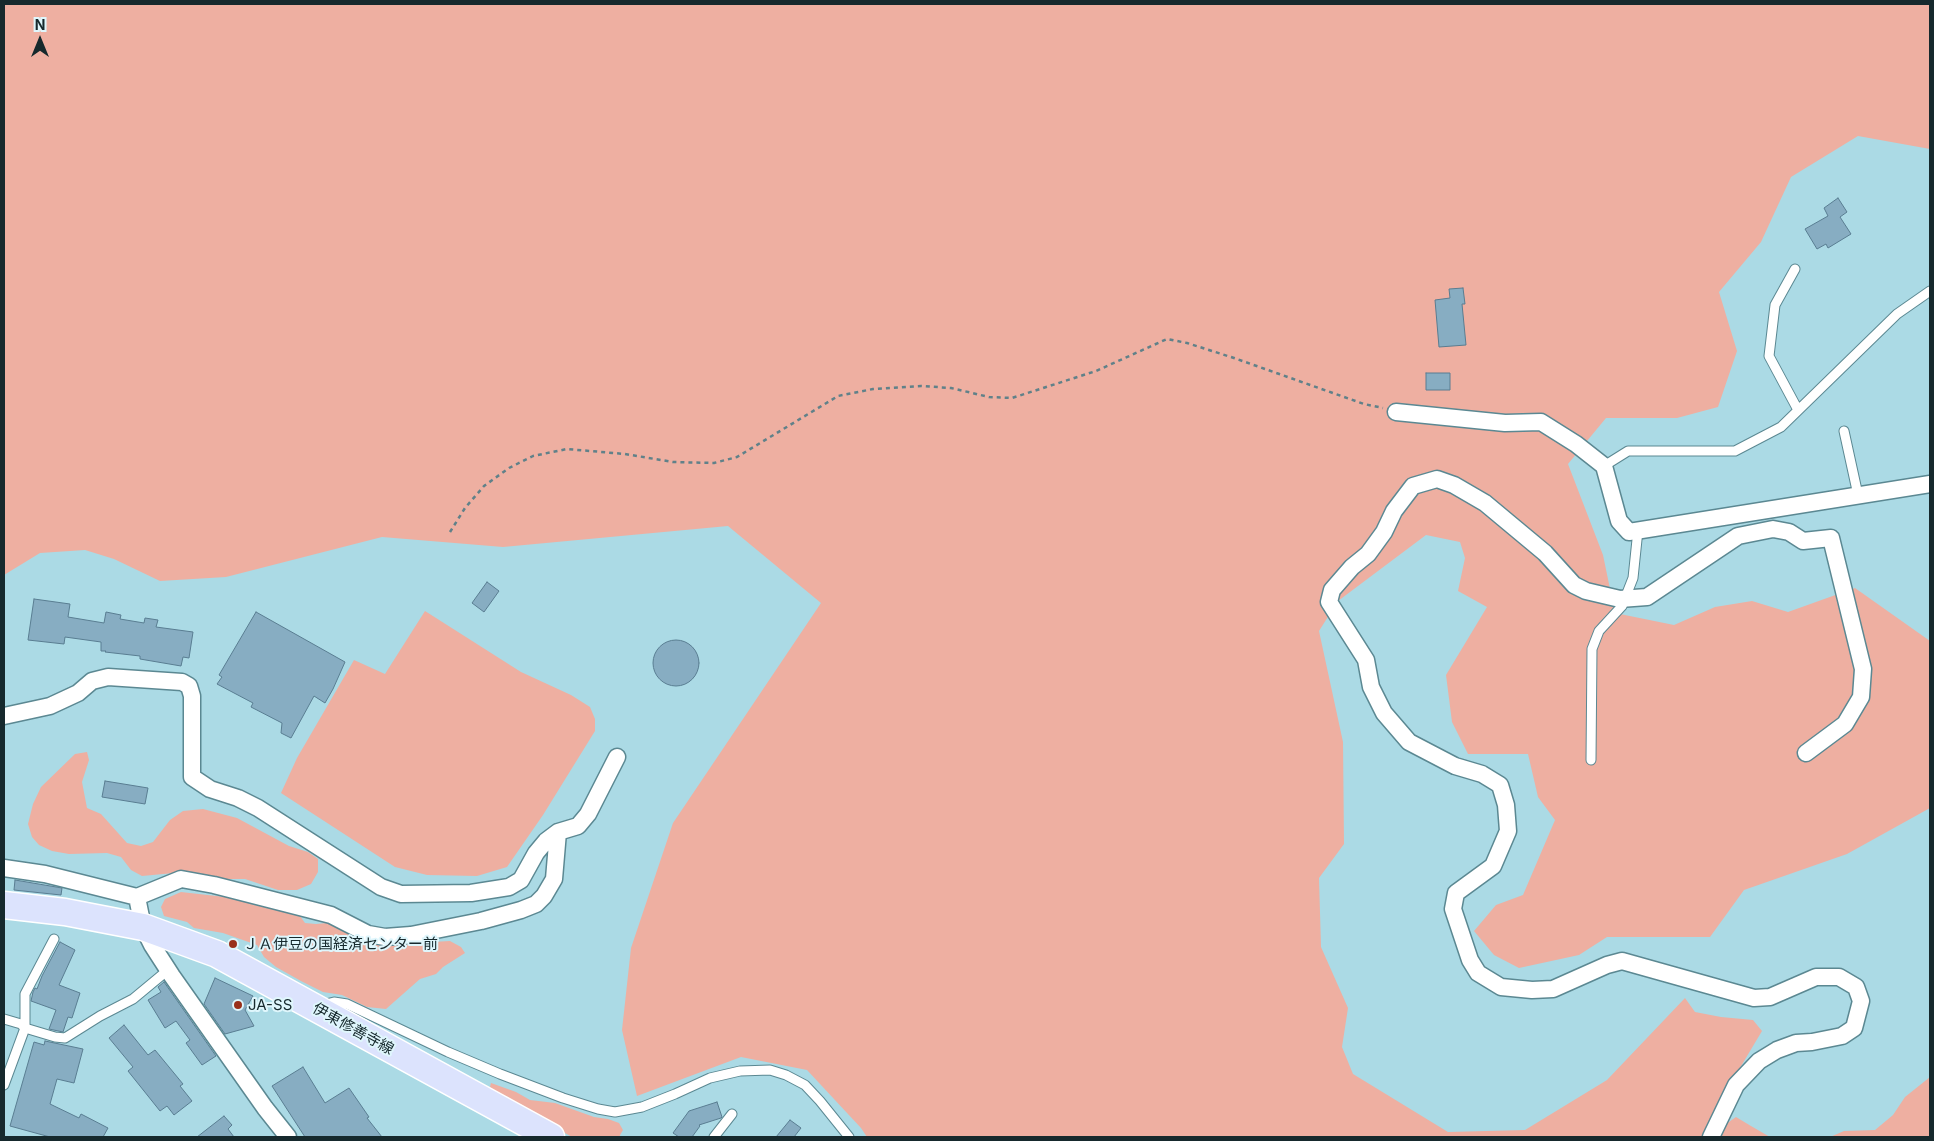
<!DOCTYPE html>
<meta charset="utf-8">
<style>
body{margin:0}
#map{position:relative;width:1934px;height:1141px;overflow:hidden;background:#abdae5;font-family:Inter,sans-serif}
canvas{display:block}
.frame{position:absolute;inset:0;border:5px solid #16292d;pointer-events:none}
.north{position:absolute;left:15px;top:15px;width:50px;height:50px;-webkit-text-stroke:4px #dff6fc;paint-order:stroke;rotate:0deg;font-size:14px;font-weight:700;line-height:20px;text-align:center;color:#16292d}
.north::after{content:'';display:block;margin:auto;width:18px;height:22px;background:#16292d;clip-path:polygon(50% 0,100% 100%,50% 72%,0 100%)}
</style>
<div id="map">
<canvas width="1934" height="1141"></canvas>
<div class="frame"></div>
<div class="north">N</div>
</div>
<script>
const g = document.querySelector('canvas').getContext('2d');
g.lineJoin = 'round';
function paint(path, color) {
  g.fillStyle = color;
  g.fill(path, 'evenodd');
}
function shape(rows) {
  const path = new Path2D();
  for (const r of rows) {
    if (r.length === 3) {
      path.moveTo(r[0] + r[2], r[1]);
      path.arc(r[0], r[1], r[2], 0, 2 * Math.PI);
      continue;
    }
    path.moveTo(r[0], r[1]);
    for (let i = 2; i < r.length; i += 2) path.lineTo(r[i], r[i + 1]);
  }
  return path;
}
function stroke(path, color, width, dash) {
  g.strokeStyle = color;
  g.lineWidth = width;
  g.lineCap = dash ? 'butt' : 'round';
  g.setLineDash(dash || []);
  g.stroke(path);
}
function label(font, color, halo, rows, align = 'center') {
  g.font = font + ' Inter,"Noto Sans JP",sans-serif';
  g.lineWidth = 4;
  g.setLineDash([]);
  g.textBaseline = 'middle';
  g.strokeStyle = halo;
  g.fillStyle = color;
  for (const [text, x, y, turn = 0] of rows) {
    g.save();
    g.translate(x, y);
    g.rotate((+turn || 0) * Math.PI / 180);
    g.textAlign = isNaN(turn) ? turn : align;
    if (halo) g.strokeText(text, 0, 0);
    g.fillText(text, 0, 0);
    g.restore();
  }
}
paint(shape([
 [4,4,1930,4,1930,149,1858,136,1791,177,1761,242,1719,292,1737,351,1718,407,1677,418,1606,418,1568,464,1603,555,1615,613,1674,625,1715,607,1752,601,1788,612,1855,588,1930,641,1930,808,1847,854,1744,890,1710,937,1607,937,1579,955,1519,968,1494,955,1474,931,1496,905,1523,895,1555,820,1538,797,1528,754,1468,754,1452,722,1446,675,1487,607,1458,591,1465,558,1460,542,1426,535,1338,601,1319,631,1343,742,1344,844,1319,878,1321,947,1348,1008,1342,1047,1353,1074,1448,1132,1525,1130,1607,1080,1685,998,1695,1012,1721,1017,1753,1020,1762,1031,1722,1098,1708,1137,867,1137,861,1128,807,1070,741,1057,637,1096,622,1030,631,948,673,823,821,603,728,526,503,547,382,537,226,577,160,581,114,559,85,550,40,553,4,575],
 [425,611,521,672,571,695,590,707,595,719,595,731,543,815,507,867,477,876,427,875,395,867,281,793,297,758,354,660,385,674],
 [87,752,89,760,82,782,87,808,101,814,127,843,141,846,153,842,170,820,183,811,203,809,237,818,289,846,308,852,318,859,318,872,311,884,297,890,278,890,245,879,227,879,185,872,142,876,131,870,121,857,107,853,69,854,52,851,39,845,32,837,28,824,33,804,41,787,75,754],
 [181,892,234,898,254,905,285,909,300,916,305,923,316,924,327,923,414,943,450,941,461,947,465,953,443,967,436,974,420,979,386,1009,367,1007,342,995,323,992,301,981,276,967,264,957,257,945,223,933,194,928,187,922,164,916,161,907,165,899],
 [1930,1077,1930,1137,1830,1137,1844,1131,1875,1130,1893,1115,1905,1097],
 [491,1083,516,1092,530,1100,555,1103,594,1117,608,1119,619,1123,623,1130,619,1137,572,1137,514,1104,508,1097,496,1093,490,1087],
 [1736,1117,1751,1126,1770,1137,1721,1137,1726,1124]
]), '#eeafa1');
const building = shape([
 [1838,198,1847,212,1840,217,1851,234,1828,248,1826,244,1817,249,1805,229,1828,216,1824,208,1838,198],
 [1463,288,1465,304,1462,304,1466,345,1439,347,1435,300,1450,298,1449,289,1463,288],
 [1426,373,1450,373,1450,390,1426,390,1426,373],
 [487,582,499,591,484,612,472,603,487,582],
 [34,599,70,604,68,617,104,623,106,612,121,615,120,619,144,623,145,618,158,620,156,627,193,632,189,658,183,657,181,666,140,659,140,656,105,652,106,651,101,651,101,642,65,637,64,644,28,640,34,599],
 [256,612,345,662,333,689,325,703,314,696,291,738,281,733,282,723,251,707,253,703,217,684,222,677,219,675,256,612],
 [676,663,23],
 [105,781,148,788,145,804,102,797,105,781],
 [15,880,62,888,61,895,14,890,15,880],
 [60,942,75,950,59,985,80,993,72,1018,68,1017,63,1032,49,1029,56,1010,31,1001,33,992,35,988,37,989,42,976,60,942],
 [215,978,253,996,245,1010,254,1026,225,1034,204,1004,215,978],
 [164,982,216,1056,202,1065,186,1043,190,1040,176,1021,165,1028,148,1000,161,992,158,987,164,982],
 [124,1025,148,1055,155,1050,183,1084,180,1086,192,1101,174,1115,167,1106,160,1111,128,1071,133,1067,109,1038,124,1025],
 [45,1041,83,1049,74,1083,57,1079,50,1104,79,1118,81,1114,108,1128,103,1137,50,1137,10,1126,34,1042,44,1045,45,1041],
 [303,1067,325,1103,349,1088,369,1117,367,1118,382,1137,305,1137,272,1086,303,1067],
 [717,1102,722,1117,721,1118,699,1125,700,1126,692,1137,679,1137,673,1133,689,1111,717,1102],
 [224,1116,232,1125,228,1129,234,1137,197,1137,224,1116],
 [790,1120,801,1128,794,1137,776,1137,790,1120]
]);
paint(building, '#87adc2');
stroke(building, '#597d91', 1);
const service = shape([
 [1795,269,1775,305,1769,356,1798,410],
 [1844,431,1858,495],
 [1604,466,1628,451,1735,451,1781,427,1897,314,1930,291],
 [1591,760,1592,649,1599,631,1622,606,1633,578,1638,530],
 [322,1005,334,1002,347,1004,448,1052,500,1074,563,1098,598,1109,615,1112,642,1107,675,1094,710,1078,740,1071,770,1070,786,1075,805,1085,820,1101,849,1137],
 [4,1019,21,1024,25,1028,55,1037,65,1038,100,1016,133,999,168,970],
 [4,1085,25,1028,25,994,54,939],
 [714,1137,732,1114]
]);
const minor = shape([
 [1396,412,1505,423,1541,422,1576,444,1604,466,1619,521,1629,532,1930,484],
 [4,716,50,706,78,693,92,681,108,677,182,682,189,686,192,696,192,777,210,789,238,798,258,808,381,887,401,894,471,893,509,887,521,880,536,853,546,841,558,832,578,826,588,814,617,757],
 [4,868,45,874,137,897,143,927,152,945,172,976,265,1108,288,1137],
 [137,897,181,879,214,885,331,915,368,934,385,937,411,935,481,921,521,910,536,904,544,896,554,879,558,832],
 [1711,1137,1736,1085,1759,1061,1777,1050,1796,1043,1812,1042,1842,1036,1854,1028,1861,1001,1856,987,1839,977,1816,977,1770,997,1754,998,1622,961,1607,965,1553,989,1532,990,1501,987,1478,973,1470,960,1453,909,1456,893,1493,866,1508,831,1506,805,1500,785,1482,774,1455,766,1409,742,1384,713,1371,687,1366,660,1329,602,1332,590,1352,567,1368,554,1384,532,1394,511,1413,486,1437,479,1454,485,1485,503,1545,553,1574,585,1586,591,1620,599,1647,597,1738,536,1773,529,1789,532,1803,541,1831,538,1863,669,1861,697,1845,724,1806,753]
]);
const primary = shape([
 [4,905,65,912,143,927,217,954,551,1137]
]);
stroke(service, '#5b8892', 11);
stroke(minor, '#5b8892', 19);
stroke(primary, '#fff', 29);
stroke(shape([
 [450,532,465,508,484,486,509,468,533,456,567,449,625,454,673,462,714,463,737,457,838,396,873,389,921,386,951,388,989,397,1012,398,1096,371,1167,339,1187,343,1234,358,1364,404,1383,408]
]), '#608189', 2.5, [4, 4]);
stroke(service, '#fff', 9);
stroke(minor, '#fff', 16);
stroke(primary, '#dce3fd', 26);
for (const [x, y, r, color] of [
 [233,944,5,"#99301b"],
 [238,1005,5,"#99301b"]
]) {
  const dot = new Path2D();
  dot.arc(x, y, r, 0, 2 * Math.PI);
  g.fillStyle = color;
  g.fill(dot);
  stroke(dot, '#dff6fc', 2);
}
label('15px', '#16292d', '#dff6fc', [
 ["ＪＡ伊豆の国経済センター前",243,944],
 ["JA-SS",248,1005]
], 'left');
label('15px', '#16292d', '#dff6fc', [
 ["伊東修善寺線",353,1029,29]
]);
</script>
